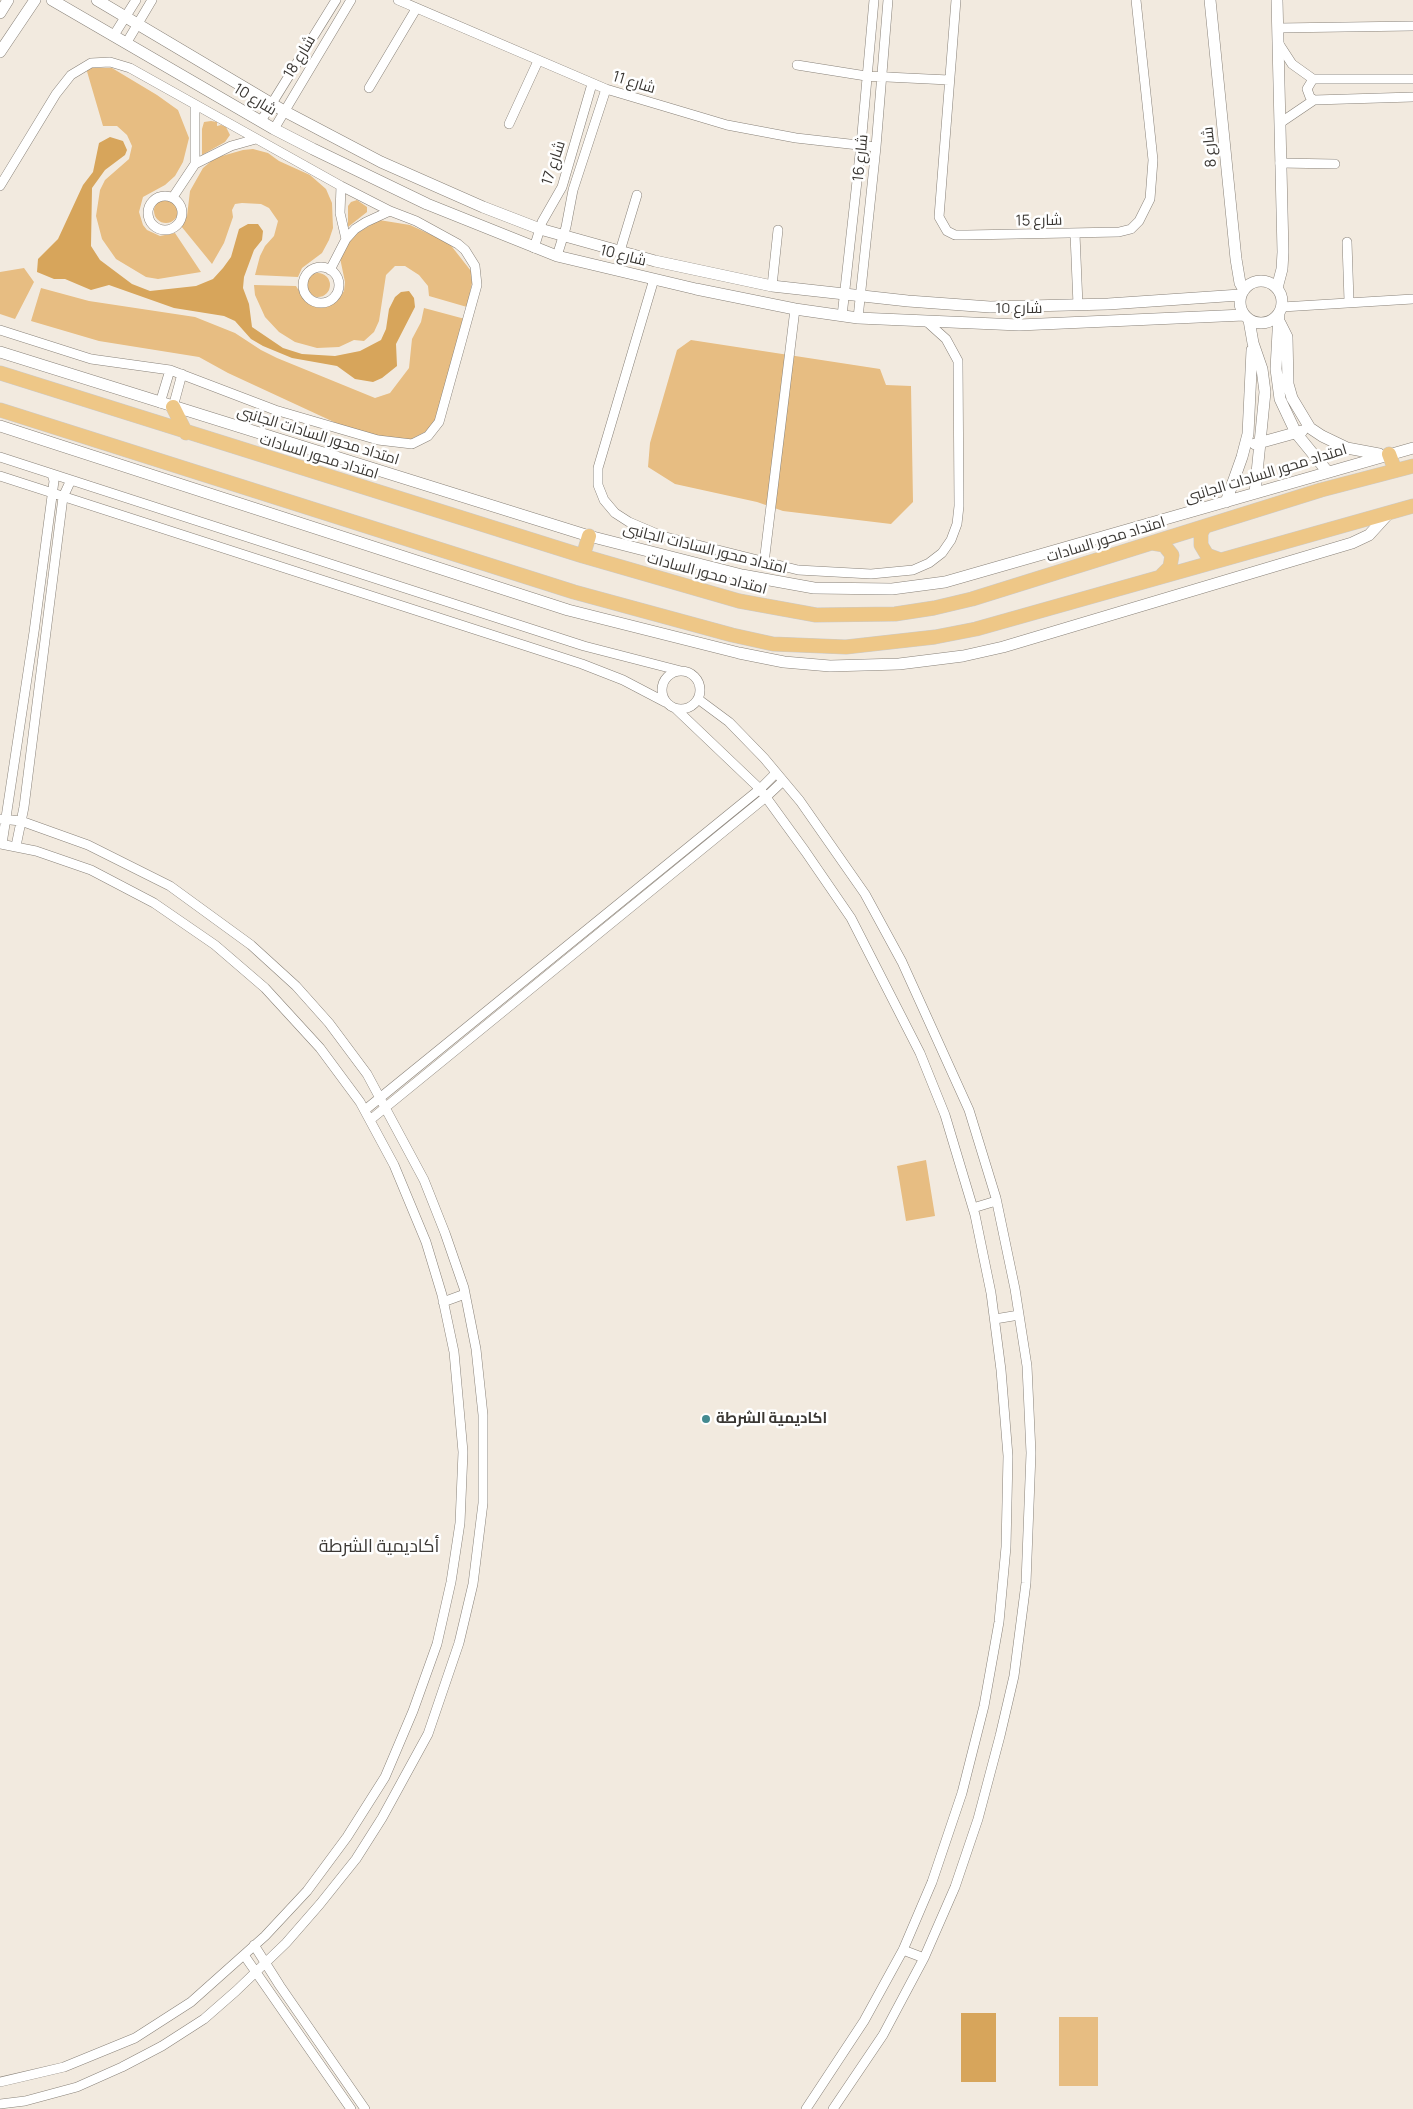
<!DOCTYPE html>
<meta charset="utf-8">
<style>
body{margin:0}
canvas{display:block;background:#f2eadf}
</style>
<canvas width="1413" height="2109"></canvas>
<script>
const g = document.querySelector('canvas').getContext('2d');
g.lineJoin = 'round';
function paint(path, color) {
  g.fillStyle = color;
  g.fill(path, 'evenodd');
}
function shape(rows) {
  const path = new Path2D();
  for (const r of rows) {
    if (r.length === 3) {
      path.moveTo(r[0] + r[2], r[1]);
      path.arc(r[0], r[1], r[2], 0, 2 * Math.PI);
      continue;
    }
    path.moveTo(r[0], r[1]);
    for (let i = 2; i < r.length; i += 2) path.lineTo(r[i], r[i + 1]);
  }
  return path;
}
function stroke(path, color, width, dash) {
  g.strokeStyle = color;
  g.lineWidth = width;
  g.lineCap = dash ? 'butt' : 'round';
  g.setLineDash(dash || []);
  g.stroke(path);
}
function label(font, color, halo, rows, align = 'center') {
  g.font = font + ' Manrope,Cairo,sans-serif';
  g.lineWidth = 5;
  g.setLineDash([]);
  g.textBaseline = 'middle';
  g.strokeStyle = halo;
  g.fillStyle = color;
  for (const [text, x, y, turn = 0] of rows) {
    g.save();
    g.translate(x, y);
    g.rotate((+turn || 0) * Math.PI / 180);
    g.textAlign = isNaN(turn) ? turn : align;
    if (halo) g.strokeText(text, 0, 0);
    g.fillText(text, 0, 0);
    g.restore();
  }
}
paint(shape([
 [86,68,112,68,157,95,178,110,189,138,183,162,175,176,165,185,143,197,139,212,143,225,147,230,160,236,175,233,201,272,158,279,146,277,116,259,102,239,96,216,100,190,105,180,129,159,132,146,127,135,117,126,103,126],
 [211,121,217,122,217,126,221,125,226,127,230,135,225,142,202,155,202,129,204,122],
 [253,149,268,153,279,161,310,175,326,189,332,203,333,228,329,240,322,253,302,268,298,277,255,275,260,256,265,246,274,236,278,221,269,208,261,204,242,203,235,204,232,210,233,217,224,243,212,264,181,226,187,216,190,191,203,168,215,158,243,150],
 [166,211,12],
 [357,200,367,207,367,212,348,227,348,206,351,202],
 [379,220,410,225,449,243,471,271,472,283,467,307,429,296,428,286,419,275,405,266,395,266,386,275,379,321,374,332,364,341,354,340,339,347,317,348,295,342,279,332,265,317,255,295,254,285,296,286,306,302,315,306,327,307,337,301,344,291,345,282,340,258,345,245,356,234],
 [24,268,34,282,15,319,0,314,0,272],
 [318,285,12],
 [41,288,89,301,195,317,235,333,261,350,277,358,375,398,390,393,409,368,412,339,421,322,424,308,465,319,441,407,431,429,407,441,393,442,349,429,228,373,199,357,99,341,31,321],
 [691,340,880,369,886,385,911,386,913,502,891,524,783,511,757,502,675,484,648,467,650,443,677,350],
 [926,1160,935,1216,906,1221,897,1166],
 [1059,2017,1098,2017,1098,2086,1059,2086]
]), '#e7bd82');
paint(shape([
 [110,137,123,141,127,150,125,155,105,170,92,188,91,246,100,260,132,284,150,291,196,286,213,279,223,268,231,257,239,229,248,224,258,224,263,231,262,240,254,250,244,277,243,288,249,304,252,327,283,348,302,354,335,356,360,351,381,340,386,329,389,309,395,297,401,292,409,291,414,298,415,307,396,344,397,366,382,378,373,382,355,379,337,366,292,358,263,346,251,339,235,321,224,316,174,308,109,285,91,290,65,279,54,279,37,272,38,259,58,239,83,185,93,172,99,143],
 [961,2013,996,2013,996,2082,961,2082]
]), '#d7a55b');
const minor = shape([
 [398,0,606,89,727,125,796,138,876,147],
 [956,0,939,217,947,231,955,235,967,235,1119,232,1131,229,1139,221,1150,199,1153,160,1136,0],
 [1278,28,1413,26],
 [114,35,136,0],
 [127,42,152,0],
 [1279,44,1292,64,1313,79,1413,79],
 [797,65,866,76,949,80],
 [1313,79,1307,89,1310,97,1314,100],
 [369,88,416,9],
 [195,105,195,164],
 [261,121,336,0],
 [1280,123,1314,100,1413,97],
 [509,124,538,61],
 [274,129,351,0],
 [1280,163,1335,164],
 [0,186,56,94,71,75,91,63,110,62,130,68,341,186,390,211,416,221,458,244,465,250,475,266,477,285,439,422,428,436,412,444,378,440,275,410,170,370,91,359,0,330],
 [341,186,340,213,346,239],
 [165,213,17],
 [173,197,195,164,231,146,256,139],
 [1075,234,1078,305],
 [1347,242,1349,301],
 [534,248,542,222,562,187,592,84],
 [620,251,637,195],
 [557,256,566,227,573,190,606,89],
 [321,285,18],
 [330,270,346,239,355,229,366,222,390,211],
 [654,279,598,468,598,485,604,500,615,513,629,522,662,536,798,570,871,574,913,570,929,563,942,553,951,540,957,524,959,506,958,361,946,339,926,321],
 [772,286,778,230],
 [1282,307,1413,299],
 [842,316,861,145,874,0],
 [858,318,876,147,888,0],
 [160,403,170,370],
 [173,407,182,374],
 [0,457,584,646,681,671],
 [0,476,582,664,623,680,665,702],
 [764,563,795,309],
 [681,690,19],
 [698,699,729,722,764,758,800,801,865,894,902,962,969,1110,996,1198,1015,1289,1027,1366,1031,1453,1026,1583,1014,1676,1000,1736,978,1819,955,1887,924,1958,883,2035,833,2109],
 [676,709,760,789,805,851,851,918,920,1053,945,1115,975,1215,991,1293,1001,1370,1008,1456,1006,1547,999,1622,984,1706,962,1793,932,1882,903,1950,864,2021,806,2109],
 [0,819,21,821,88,845,170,886,251,945,296,986,329,1023,367,1074,424,1180,445,1233,464,1288,476,1349,483,1415,483,1503,473,1584,459,1643,428,1734,382,1818,356,1859,320,1904,286,1943,236,1991,204,2019,162,2046,122,2067,77,2087,25,2101,0,2104],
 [0,844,36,851,91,870,154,903,215,945,265,988,320,1048,360,1102,394,1165,426,1242,442,1295,454,1352,463,1452,460,1523,451,1582,437,1644,413,1711,385,1777,347,1837,307,1891,265,1936,191,2002,135,2038,64,2067,0,2082],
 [2,844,34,632,54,481,52,474],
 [16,846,24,807,63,497,71,480],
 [365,1110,760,789,776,773],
 [370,1120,766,797,783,781],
 [973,1208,996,1201],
 [443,1302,465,1294],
 [995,1319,1019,1315],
 [254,1945,280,1986,365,2109],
 [903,1950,924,1958],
 [244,1955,351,2109]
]);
const tertiary = shape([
 [52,0,274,129,313,149,427,204,557,256,696,289,795,309,858,318,1019,325,1244,315],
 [97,0,284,111,381,162,483,207,540,229,655,261,772,286,908,301,990,307,1108,304,1240,295],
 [1210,0,1236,259,1240,283,1244,290],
 [0,13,8,0],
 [0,52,35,0],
 [1261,302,21],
 [1277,288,1282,269,1283,252,1277,0],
 [1279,313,1276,369,1280,399,1296,433,1327,471],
 [1249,320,1253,343,1262,369,1265,392,1255,493],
 [1280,323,1287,337,1288,384,1292,398,1310,428,1322,436,1347,448,1379,454],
 [0,352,589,536,742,575,814,588,892,589,945,582,1413,448],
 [0,426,568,610,739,653,784,662,830,666,899,664,963,656,1003,647,1352,543,1369,535,1389,513],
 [1255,444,1302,431],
 [1226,502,1242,457,1248,434,1252,350]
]);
const primary = shape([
 [0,373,583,556,739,601,816,615,895,614,934,608,972,599,1321,490,1413,466],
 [173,407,186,433],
 [0,410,574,592,732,635,773,644,846,647,935,637,976,629,1413,506],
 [1389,454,1395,470],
 [1204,528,1201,533,1201,545,1207,555,1218,559],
 [1152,543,1164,545,1172,555,1170,567,1162,575],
 [583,556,589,536]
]);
stroke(minor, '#898279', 10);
stroke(tertiary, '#898279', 12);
stroke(primary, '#cccbca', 15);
stroke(minor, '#fff', 9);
stroke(tertiary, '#fff', 11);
stroke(primary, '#eec787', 14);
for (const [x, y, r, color] of [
 [706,1419,5,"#438a90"]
]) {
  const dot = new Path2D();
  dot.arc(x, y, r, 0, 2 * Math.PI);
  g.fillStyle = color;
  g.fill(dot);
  stroke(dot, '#fff', 2);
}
label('15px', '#3a3733', '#fff', [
 ["شارع 18",300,57,-59],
 ["شارع 11",634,83,17],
 ["شارع 10",255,100,31],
 ["شارع 8",1210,147,-95],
 ["شارع 16",861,158,-84],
 ["شارع 17",554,163,-72],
 ["شارع 15",1039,221,-1],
 ["شارع 10",623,256,14],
 ["شارع 10",1019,309],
 ["امتداد محور السادات الجانبى",318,436,17],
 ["امتداد محور السادات",319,457,17],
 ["امتداد محور السادات الجانبى",1266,474,-17],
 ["امتداد محور السادات",1106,540,-17],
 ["امتداد محور السادات الجانبى",705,549,14],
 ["امتداد محور السادات",707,574,15]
]);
label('bold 15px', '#3a3733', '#fff', [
 ["اكاديمية الشرطة",716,1419]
], 'left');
label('18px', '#3a3733', '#fff', [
 ["أكاديمية الشرطة",379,1547]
]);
</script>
